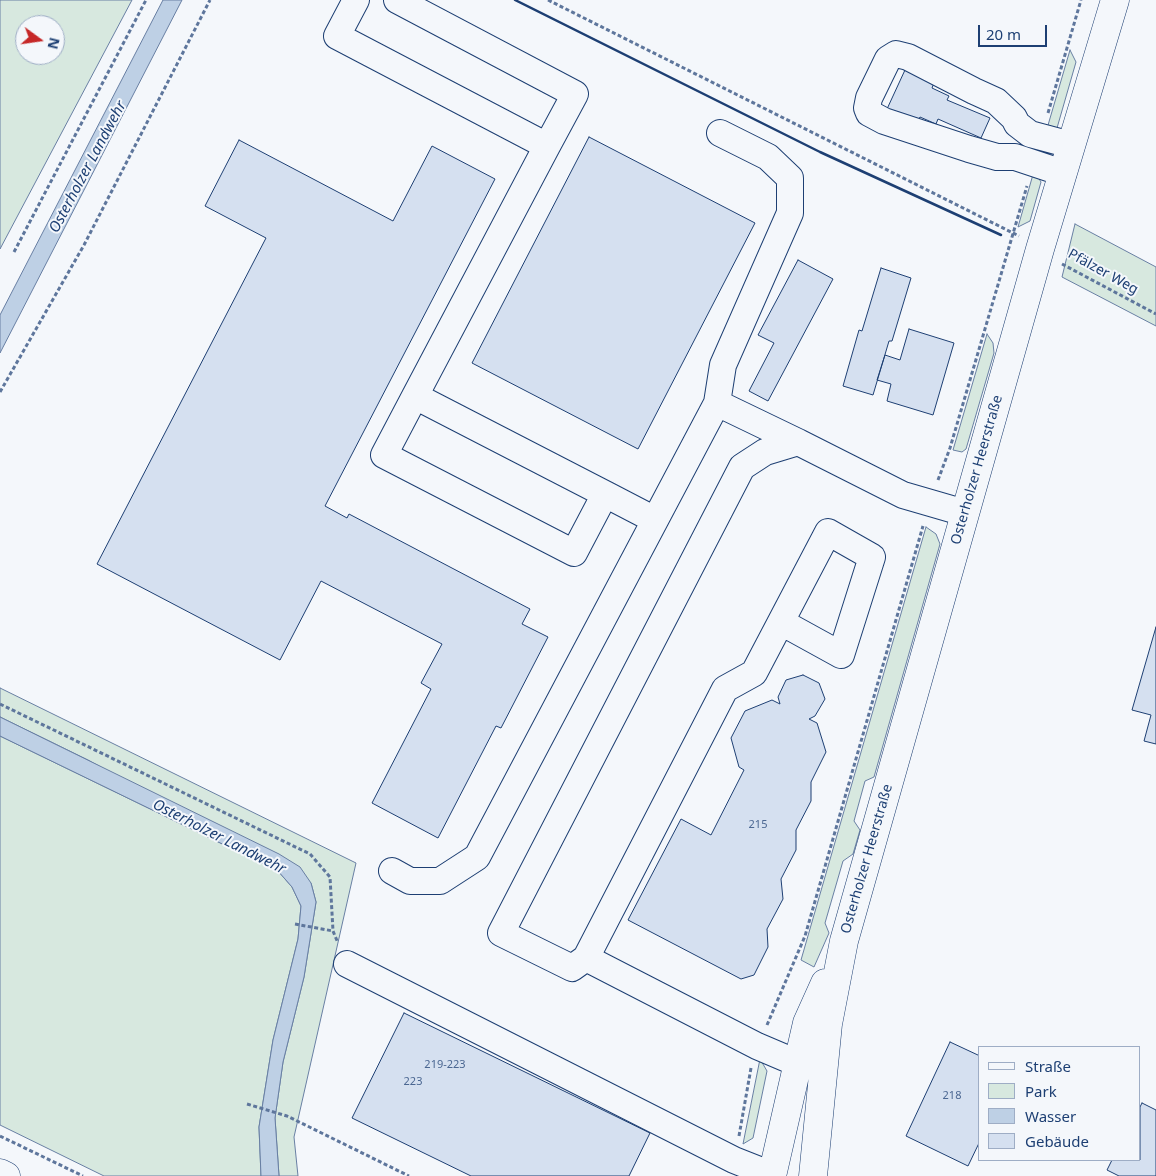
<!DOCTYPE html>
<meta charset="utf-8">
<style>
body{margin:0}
#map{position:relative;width:1156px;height:1176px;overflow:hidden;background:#f4f7fb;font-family:"Noto Sans",sans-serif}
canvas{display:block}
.legend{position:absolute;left:978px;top:1046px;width:162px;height:115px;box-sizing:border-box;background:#f4f7fb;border:1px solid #9eadc5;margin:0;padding:6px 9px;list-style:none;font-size:15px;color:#1d3f73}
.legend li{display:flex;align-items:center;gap:10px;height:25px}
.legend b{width:25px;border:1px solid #9eadc5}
.north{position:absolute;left:15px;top:15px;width:50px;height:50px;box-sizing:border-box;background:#f4f7fb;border:1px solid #9eadc5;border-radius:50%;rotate:104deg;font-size:14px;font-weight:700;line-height:20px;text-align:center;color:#1d3f73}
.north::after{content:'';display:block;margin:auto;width:18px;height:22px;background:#c62828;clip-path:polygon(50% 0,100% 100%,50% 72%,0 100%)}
.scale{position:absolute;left:978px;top:25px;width:69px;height:22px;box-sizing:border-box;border:2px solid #1d3f73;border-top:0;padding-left:6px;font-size:15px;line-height:18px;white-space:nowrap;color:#1d3f73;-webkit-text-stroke:4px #f4f7fb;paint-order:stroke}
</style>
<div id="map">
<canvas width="1156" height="1176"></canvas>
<ul class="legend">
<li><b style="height:6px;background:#f4f7fb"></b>Straße</li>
<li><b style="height:14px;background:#d7e8df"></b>Park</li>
<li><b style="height:14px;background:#bed0e5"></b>Wasser</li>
<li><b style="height:14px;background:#d5e0f0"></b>Gebäude</li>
</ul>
<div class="north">N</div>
<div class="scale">20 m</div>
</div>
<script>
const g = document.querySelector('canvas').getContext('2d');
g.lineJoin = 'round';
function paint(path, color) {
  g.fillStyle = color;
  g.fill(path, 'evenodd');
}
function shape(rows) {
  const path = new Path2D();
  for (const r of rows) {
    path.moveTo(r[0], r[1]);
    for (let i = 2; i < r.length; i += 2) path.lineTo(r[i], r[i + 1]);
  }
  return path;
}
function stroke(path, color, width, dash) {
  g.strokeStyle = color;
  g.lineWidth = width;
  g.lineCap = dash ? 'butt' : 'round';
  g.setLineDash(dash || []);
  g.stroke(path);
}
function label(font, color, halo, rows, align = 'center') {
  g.font = font + ' "Noto Sans",sans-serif';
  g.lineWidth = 4;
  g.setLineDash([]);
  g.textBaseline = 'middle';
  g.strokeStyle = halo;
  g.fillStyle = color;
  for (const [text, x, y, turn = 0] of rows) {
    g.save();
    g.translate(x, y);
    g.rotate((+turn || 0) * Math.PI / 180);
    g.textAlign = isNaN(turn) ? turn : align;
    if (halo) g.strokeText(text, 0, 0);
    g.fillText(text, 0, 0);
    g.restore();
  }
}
const green = shape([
 [0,0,132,0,0,249,0,0],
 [25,25,55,25,55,55,25,55,25,25],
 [1070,50,1076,62,1057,128,1046,132,1070,50],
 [1034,171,1041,182,1030,221,1018,227,1034,171],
 [1075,224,1156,267,1156,326,1062,277,1075,224],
 [987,334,993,343,994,353,966,449,962,452,953,450,987,334],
 [926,527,936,534,940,544,874,777,865,781,854,821,860,830,853,854,843,861,825,923,829,933,814,967,801,960,926,527],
 [0,688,356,863,294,1137,298,1176,279,1176,275,1118,283,1062,304,977,316,902,311,883,88,760,0,717,0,688],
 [0,736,278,871,292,887,301,906,298,939,273,1040,259,1127,261,1176,104,1176,0,1125,0,736],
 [760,1059,767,1071,753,1138,743,1144,760,1059]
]);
paint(green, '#d7e8df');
stroke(green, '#687fa3', 1);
const water = shape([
 [163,0,182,0,0,353,0,315,163,0],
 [0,717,279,854,300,867,311,883,316,902,304,977,283,1062,275,1118,279,1176,261,1176,259,1127,273,1040,298,939,301,906,292,887,278,871,0,736,0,717]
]);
paint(water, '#bed0e5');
stroke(water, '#687fa3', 1);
const building = shape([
 [905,70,934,83,932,88,949,96,947,100,990,118,981,138,938,119,936,124,920,117,917,122,887,109,905,70],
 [589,137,755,223,638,449,472,363,589,137],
 [239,140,393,221,432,146,495,179,325,506,347,518,349,514,530,609,522,624,548,637,501,728,496,726,438,838,372,803,431,689,421,683,442,644,321,581,280,660,97,564,266,238,205,206,239,140],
 [798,260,833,279,768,401,749,391,774,343,758,335,798,260],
 [881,268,911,278,892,341,889,341,873,395,843,386,859,330,862,331,881,268],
 [909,329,954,343,933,415,887,401,891,384,877,380,885,355,900,360,909,329],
 [1156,627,1156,744,1144,741,1151,715,1132,710,1156,627],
 [803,675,819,683,825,699,815,716,809,719,817,723,826,752,811,782,811,801,796,830,796,850,781,879,783,899,767,929,768,947,754,975,741,979,628,920,681,819,711,835,744,770,739,767,731,738,745,711,772,700,780,704,778,697,786,680,803,675],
 [404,1013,650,1133,629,1176,471,1176,352,1118,404,1013],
 [950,1042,980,1056,980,1141,968,1166,906,1136,950,1042],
 [1142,1103,1156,1110,1156,1176,1119,1176,1107,1170,1112,1160,1140,1160,1140,1107,1142,1103]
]);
paint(building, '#d5e0f0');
stroke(building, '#1d3f73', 1);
const minor = shape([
 [356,0,337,36,547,146],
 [397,0,575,94,547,146,415,396,384,455,574,553,605,494,415,396],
 [1063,173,1015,157,997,157,969,149,884,121,869,113,867,108,869,98,888,59,896,54,908,57,974,91,996,101,1014,118,1017,124,1030,134,1071,145],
 [717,403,723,365,790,213,790,178,768,157,720,133],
 [605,494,655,520],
 [392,871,410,881,440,881,477,857,717,403,798,442],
 [586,958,725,689,754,673,828,532,872,557,841,655,781,622],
 [347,964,734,1160,772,1175],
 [797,1063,757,1046,586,958,572,968,501,933,742,467,765,452,798,442,903,495,965,513]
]);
const major = shape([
 [0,1173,6,1176],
 [772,1176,807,1023,825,983],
 [813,1176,828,1024,844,941,1040,249,1115,0]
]);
stroke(minor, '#1d3f73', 28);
stroke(major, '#1d3f73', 29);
stroke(shape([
 [548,0,1019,236],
 [1048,113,1081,0],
 [14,252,146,0],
 [1062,264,1156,314],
 [0,392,84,245,210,0],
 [938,480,950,448,1027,186],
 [0,704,310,854,330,877,333,931,338,943],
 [295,924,333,931],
 [767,1025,805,936,923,526],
 [247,1104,287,1116,409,1176],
 [0,1136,83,1176],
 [739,1136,751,1068]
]), '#5e769c', 3, [4, 2.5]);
stroke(minor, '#f4f7fb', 26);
stroke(major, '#f4f7fb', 28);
stroke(shape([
 [515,0,820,152,1001,235]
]), '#1d3f73', 2.5);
label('11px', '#4b6792', null, [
 ["215",758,825],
 ["219-223",445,1065],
 ["223",413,1082],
 ["218",952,1096]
]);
label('14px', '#1d3f73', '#f4f7fb', [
 ["Pfälzer Weg",1103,272,29],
 ["Osterholzer Heerstraße",977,470,-74],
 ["Osterholzer Heerstraße",867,859,-74]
]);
label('italic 15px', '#1d3f73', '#f4f7fb', [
 ["Osterholzer Landwehr",88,167,-62],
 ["Osterholzer Landwehr",219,837,27]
]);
</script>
